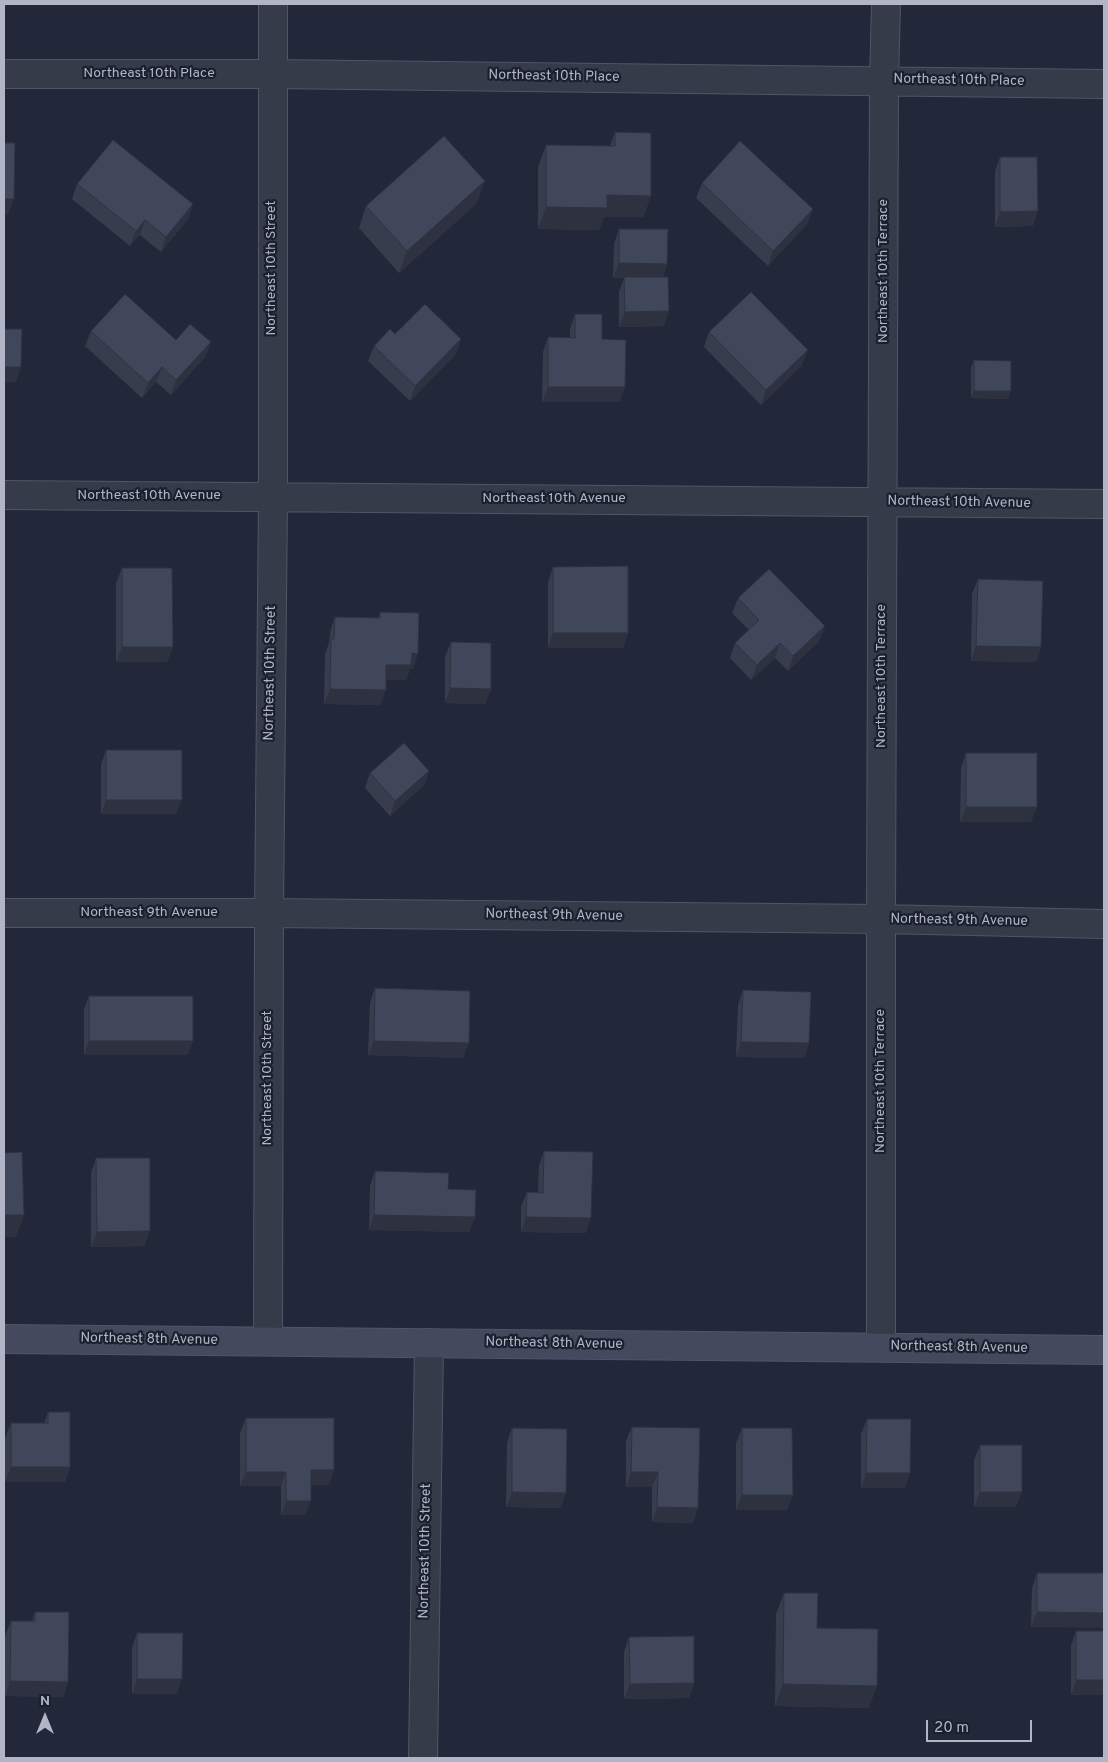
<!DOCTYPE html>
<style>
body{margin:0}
#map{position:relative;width:1108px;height:1762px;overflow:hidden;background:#22283a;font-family:Overpass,sans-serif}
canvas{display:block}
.frame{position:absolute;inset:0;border:5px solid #b1b5c6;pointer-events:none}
.north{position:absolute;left:20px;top:1692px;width:50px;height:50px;-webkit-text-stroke:4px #1b202f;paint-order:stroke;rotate:0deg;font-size:14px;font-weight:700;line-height:20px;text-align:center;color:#b1b5c6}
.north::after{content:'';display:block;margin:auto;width:18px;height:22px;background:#b1b5c6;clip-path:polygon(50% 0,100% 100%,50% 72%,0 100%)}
.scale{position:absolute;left:926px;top:1720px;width:106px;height:22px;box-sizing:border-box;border:2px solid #b1b5c6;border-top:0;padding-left:6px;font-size:15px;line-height:18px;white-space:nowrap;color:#b1b5c6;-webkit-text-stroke:4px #1b202f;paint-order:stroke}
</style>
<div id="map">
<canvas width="1108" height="1762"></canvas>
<div class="frame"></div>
<div class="north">N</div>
<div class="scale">20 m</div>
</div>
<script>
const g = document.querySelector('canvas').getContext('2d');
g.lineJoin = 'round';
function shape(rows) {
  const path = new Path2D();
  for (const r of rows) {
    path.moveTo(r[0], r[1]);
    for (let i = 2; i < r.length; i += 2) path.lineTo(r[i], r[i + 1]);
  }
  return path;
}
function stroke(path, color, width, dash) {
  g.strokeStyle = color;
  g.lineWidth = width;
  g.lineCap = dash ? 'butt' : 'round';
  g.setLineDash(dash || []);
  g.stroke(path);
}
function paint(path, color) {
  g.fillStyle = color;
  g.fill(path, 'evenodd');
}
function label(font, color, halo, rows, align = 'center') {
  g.font = font + ' Overpass,sans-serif';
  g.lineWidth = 4.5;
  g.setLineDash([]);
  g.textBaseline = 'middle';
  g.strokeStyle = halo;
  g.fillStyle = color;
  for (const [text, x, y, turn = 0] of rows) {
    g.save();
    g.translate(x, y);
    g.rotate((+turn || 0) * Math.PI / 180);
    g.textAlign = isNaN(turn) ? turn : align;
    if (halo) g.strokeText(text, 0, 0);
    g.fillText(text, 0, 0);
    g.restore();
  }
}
const street = shape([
 [4,74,272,74,1104,84],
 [4,495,1104,504],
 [4,913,269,913,881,919,1104,924],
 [268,1341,269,913,273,497,273,4],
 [881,1347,881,919,884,80,886,4],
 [423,1758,429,1343]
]);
const secondary = shape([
 [4,1339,1104,1350]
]);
stroke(street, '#515565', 30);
stroke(secondary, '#515565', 30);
stroke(street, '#363b4a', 28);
stroke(secondary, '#44495d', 28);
paint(shape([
 [615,132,651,196,643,217,604,217,599,230,538,229,538,167,546,145,610,146],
 [1000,157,1033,226,995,227,995,172],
 [702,183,813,209,807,224,768,266,696,198],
 [77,184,193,204,188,219,161,252,140,235,130,246,72,199],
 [477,203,399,273,359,228,366,206],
 [619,229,667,264,663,277,664,326,619,327,619,292,624,278,613,278,614,244],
 [575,314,602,339,620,402,542,402,543,352,548,337,570,338,570,329],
 [91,331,176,340,211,342,205,357,171,395,156,382,142,398,85,346],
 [709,332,802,365,761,405,704,347],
 [461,339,456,354,410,401,368,361,374,346],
 [974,360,1011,391,1008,399,971,398,971,368],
 [553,567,628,633,623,648,548,648,548,582],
 [122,568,173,647,167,662,116,662,116,583],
 [978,579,1041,647,1036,662,971,661,972,594],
 [738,598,825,626,819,641,788,671,775,658,751,680,730,658,735,643,749,630,732,613],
 [380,612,413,669,410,669,406,680,386,680,380,705,324,704,325,654,329,643,330,632,335,617,378,618],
 [451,642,491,689,485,704,445,703,445,657],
 [106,750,176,814,101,814,101,765],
 [966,753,1031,822,960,822,961,768],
 [429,771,424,785,390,816,365,788,370,773],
 [375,988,463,1058,368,1055,370,1003],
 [743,990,809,1043,804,1058,736,1057,738,1005],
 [89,996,188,1055,84,1055,84,1010],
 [544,1151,586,1233,521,1232,521,1207,527,1192,538,1192,539,1166],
 [96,1158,150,1231,144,1246,91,1247,91,1173],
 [375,1171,448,1189,475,1217,469,1232,369,1230,370,1186],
 [48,1412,70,1467,65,1482,5,1482,5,1438,11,1423,44,1423],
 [246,1418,329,1485,311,1485,305,1515,281,1515,281,1486,240,1486,240,1433],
 [867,1419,905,1488,861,1488,861,1434],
 [632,1427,693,1523,652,1522,652,1487,626,1487,626,1441],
 [512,1428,561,1508,506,1507,507,1443],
 [742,1428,787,1510,736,1510,736,1443],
 [980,1445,1016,1507,974,1507,974,1460],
 [1037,1573,1104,1573,1031,1627,1032,1588],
 [784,1593,817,1628,869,1708,775,1706,776,1614],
 [35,1612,68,1682,63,1697,5,1696,5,1636,11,1621,32,1621],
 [1076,1631,1104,1631,1104,1695,1071,1695,1071,1646],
 [137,1633,177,1694,132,1694,132,1648],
 [629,1637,694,1683,689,1698,624,1699,624,1652]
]), '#383d4e');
paint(shape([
 [485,181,477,203,399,273,407,251],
 [607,195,651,196,643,217,604,217,599,230,538,229,546,207],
 [4,199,14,199,8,214,4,214],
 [193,204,188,219,161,252,166,237],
 [813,209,807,224,768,266,773,251],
 [1038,211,1033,226,995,227,1000,212],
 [145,220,140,235,130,246,136,231],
 [619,263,667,264,662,279,613,278],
 [669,311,664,326,619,327,625,312],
 [461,339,456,354,410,401,415,386],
 [211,342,205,357,171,395,176,380],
 [808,350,802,365,761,405,766,390],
 [4,367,21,367,16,382,4,382],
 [162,367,156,382,142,398,148,383],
 [548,387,625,387,620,402,542,402],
 [974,391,1011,391,1008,399,971,398],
 [825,626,819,641,788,671,793,656],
 [553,633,628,633,623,648,548,648],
 [780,643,775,658,751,680,757,665],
 [976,646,1041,647,1036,662,971,661],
 [122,647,173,647,167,662,116,662],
 [412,653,418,654,413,669,410,669,406,680,381,680,386,665],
 [450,688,491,689,485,704,445,703],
 [330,689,386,690,380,705,324,704],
 [429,771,424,785,390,816,395,801],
 [106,800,182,800,176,814,101,814],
 [966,807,1037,807,1031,822,960,822],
 [89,1041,193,1041,188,1055,84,1055],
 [374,1041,469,1043,463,1058,368,1055],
 [741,1042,809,1043,804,1058,736,1057],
 [4,1215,24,1215,16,1237,4,1237],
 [374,1215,475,1217,469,1232,369,1230],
 [526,1217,591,1218,586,1233,521,1232],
 [150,1231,144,1246,91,1247,97,1232],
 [11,1467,70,1467,65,1482,5,1482],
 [311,1470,334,1470,329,1485,305,1485],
 [246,1472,286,1472,281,1486,240,1486],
 [631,1472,658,1472,652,1487,626,1487],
 [866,1473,910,1473,905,1488,861,1488],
 [512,1492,566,1493,561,1508,506,1507],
 [980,1492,1022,1492,1016,1507,974,1507],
 [742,1495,793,1495,787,1510,736,1510],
 [286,1501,311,1501,305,1515,281,1515],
 [657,1507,698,1508,693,1523,652,1522],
 [1037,1612,1104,1613,1104,1628,1031,1627],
 [137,1679,182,1679,177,1694,132,1694],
 [1076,1680,1104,1680,1104,1695,1071,1695],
 [10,1681,68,1682,63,1697,5,1696],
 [694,1683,689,1698,624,1699,630,1684],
 [783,1684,877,1686,869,1708,775,1706]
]), '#2e3240');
const building = shape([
 [615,132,651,133,651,196,607,195,607,208,546,207,546,145,615,146,615,132],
 [444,136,485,181,407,251,366,206,444,136],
 [113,140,193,204,166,237,145,220,136,231,77,184,113,140],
 [740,141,813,209,773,251,702,183,740,141],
 [4,143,15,143,14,199,4,199,4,143],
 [1000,157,1037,157,1038,211,1000,212,1000,157],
 [619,229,668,229,667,264,619,263,619,229],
 [624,277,668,277,669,311,625,312,624,277],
 [751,292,808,350,766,390,709,332,751,292],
 [125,294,176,340,190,324,211,342,176,380,162,367,148,383,91,331,125,294],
 [425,304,461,339,415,386,374,346,390,329,395,334,425,304],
 [575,314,602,314,602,339,626,340,625,387,548,387,548,337,575,338,575,314],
 [4,329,22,329,21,367,4,367,4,329],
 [974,360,1011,361,1011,391,974,391,974,360],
 [628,566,628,633,553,633,553,567,628,566],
 [122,568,172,568,173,647,122,647,122,568],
 [769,569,825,626,793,656,780,643,757,665,735,643,759,620,738,598,769,569],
 [978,579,1043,581,1041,647,976,646,978,579],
 [380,612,419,613,418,654,412,653,411,665,386,665,386,690,330,689,331,639,334,639,335,617,380,618,380,612],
 [451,642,491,643,491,689,450,688,451,642],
 [404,743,429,771,395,801,370,773,404,743],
 [106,750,182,750,182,800,106,800,106,750],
 [966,753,1037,753,1037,807,966,807,966,753],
 [375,988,470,991,469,1043,374,1041,375,988],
 [743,990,811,992,809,1043,741,1042,743,990],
 [89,996,193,996,193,1041,89,1041,89,996],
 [4,1002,5,1002,4,1049,4,1002],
 [544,1151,593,1152,591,1218,526,1217,527,1192,543,1193,544,1151],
 [22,1152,24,1215,4,1215,4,1153,22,1152],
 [96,1158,150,1158,150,1231,97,1232,96,1158],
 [375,1171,449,1173,448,1189,476,1190,475,1217,374,1215,375,1171],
 [48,1412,70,1412,70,1467,11,1467,11,1423,48,1423,48,1412],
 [246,1418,334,1418,334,1470,311,1470,311,1501,286,1501,286,1472,246,1472,246,1418],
 [867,1419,911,1419,910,1473,866,1473,867,1419],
 [632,1427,700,1428,698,1508,657,1507,658,1472,631,1472,632,1427],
 [512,1428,567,1429,566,1493,512,1492,512,1428],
 [742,1428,792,1428,793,1495,742,1495,742,1428],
 [980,1445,1022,1445,1022,1492,980,1492,980,1445],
 [1037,1573,1104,1573,1104,1613,1037,1612,1037,1573],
 [784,1593,818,1593,817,1628,878,1629,877,1686,783,1684,784,1593],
 [35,1612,69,1612,68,1682,10,1681,11,1621,35,1621,35,1612],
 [1076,1631,1104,1631,1104,1680,1076,1680,1076,1631],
 [137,1633,183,1633,182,1679,137,1679,137,1633],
 [694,1636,694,1683,630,1684,629,1637,694,1636]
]);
paint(building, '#41475b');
stroke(building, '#2e3240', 1);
label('14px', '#b1b5c6', '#1b202f', [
 ["Northeast 10th Place",149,74],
 ["Northeast 10th Place",554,77,1],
 ["Northeast 10th Place",959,81,1],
 ["Northeast 10th Street",272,268,-90],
 ["Northeast 10th Terrace",884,271,-90],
 ["Northeast 10th Avenue",149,496],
 ["Northeast 10th Avenue",554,499],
 ["Northeast 10th Avenue",959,503,1],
 ["Northeast 10th Street",271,673,-89],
 ["Northeast 10th Terrace",882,676,-90],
 ["Northeast 9th Avenue",149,913],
 ["Northeast 9th Avenue",554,916,1],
 ["Northeast 9th Avenue",959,921,1],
 ["Northeast 10th Street",268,1078,-90],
 ["Northeast 10th Terrace",881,1081,-90],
 ["Northeast 8th Avenue",149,1340,1],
 ["Northeast 8th Avenue",554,1344,1],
 ["Northeast 8th Avenue",959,1348,1],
 ["Northeast 10th Street",426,1551,-89]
]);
</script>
